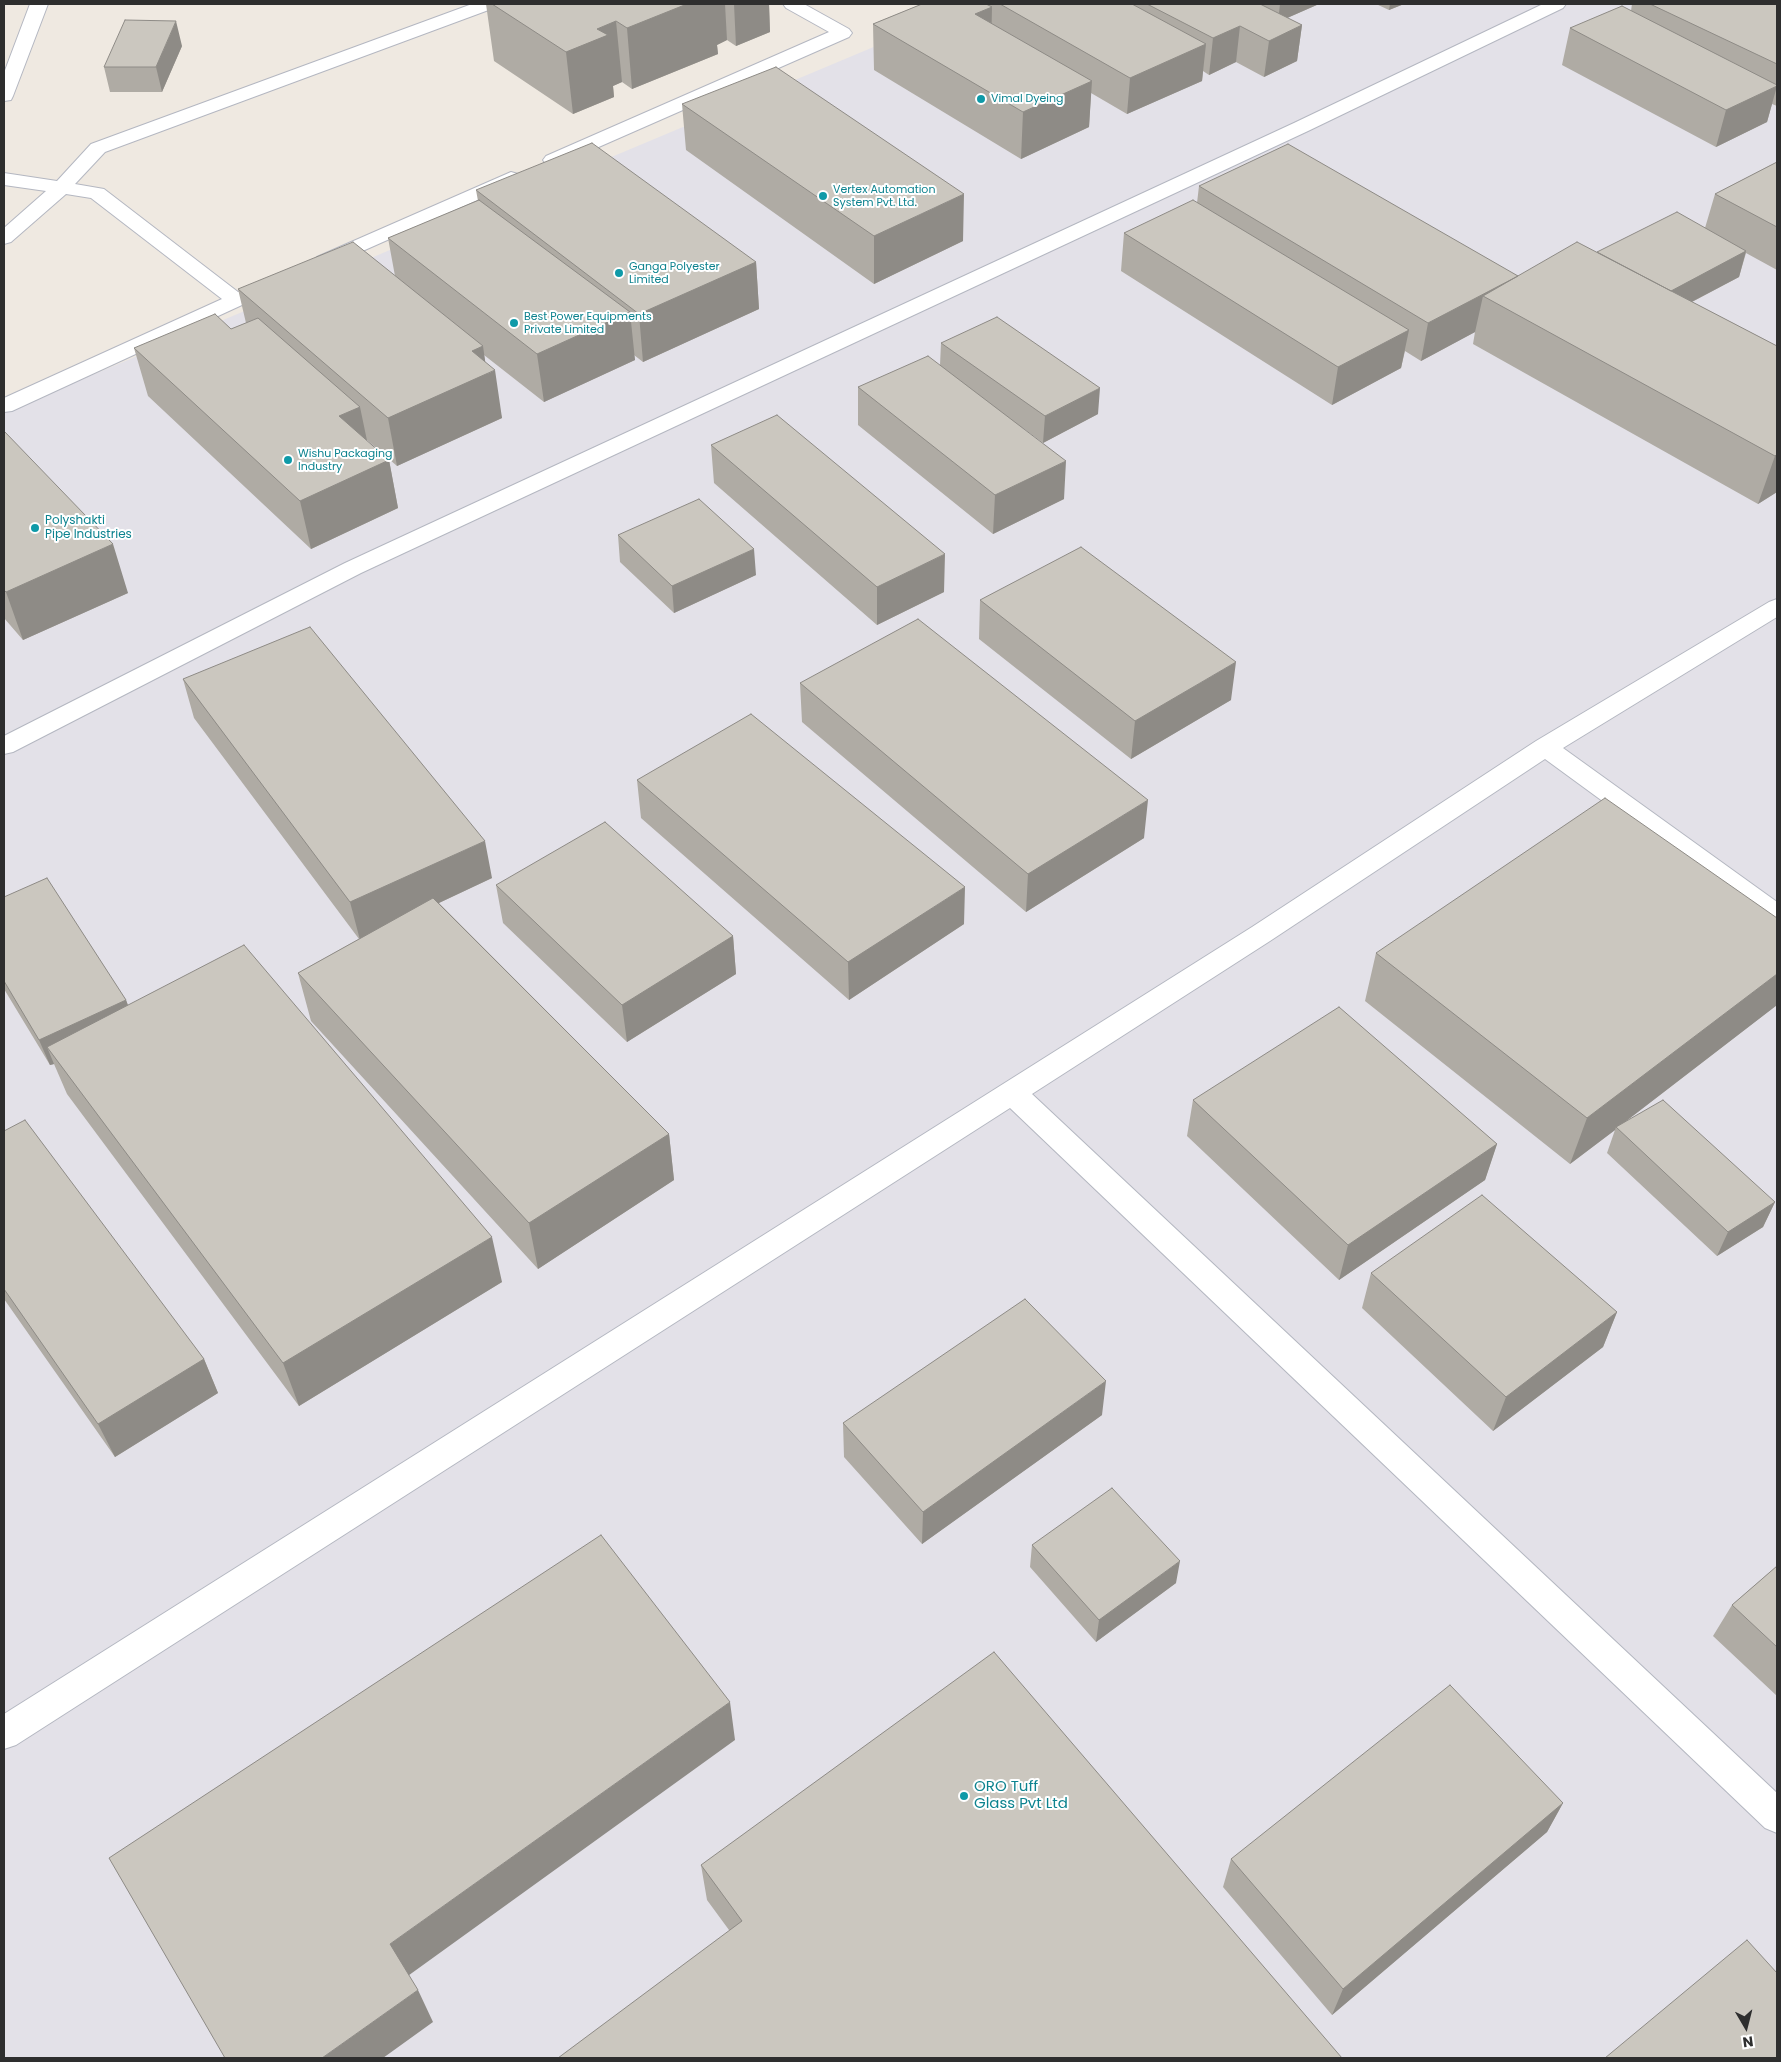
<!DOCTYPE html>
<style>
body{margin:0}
#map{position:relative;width:1781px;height:2062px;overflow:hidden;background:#efe9e1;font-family:Poppins,sans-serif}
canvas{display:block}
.frame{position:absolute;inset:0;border:5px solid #2e2e2e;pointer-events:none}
.north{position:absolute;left:1721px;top:2002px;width:50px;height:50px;-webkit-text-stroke:4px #fff;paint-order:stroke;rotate:172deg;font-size:14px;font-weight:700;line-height:20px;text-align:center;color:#2e2e2e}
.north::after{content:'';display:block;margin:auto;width:18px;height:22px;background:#2e2e2e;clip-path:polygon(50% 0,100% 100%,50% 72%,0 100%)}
</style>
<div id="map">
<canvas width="1781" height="2062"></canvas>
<div class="frame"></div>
<div class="north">N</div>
</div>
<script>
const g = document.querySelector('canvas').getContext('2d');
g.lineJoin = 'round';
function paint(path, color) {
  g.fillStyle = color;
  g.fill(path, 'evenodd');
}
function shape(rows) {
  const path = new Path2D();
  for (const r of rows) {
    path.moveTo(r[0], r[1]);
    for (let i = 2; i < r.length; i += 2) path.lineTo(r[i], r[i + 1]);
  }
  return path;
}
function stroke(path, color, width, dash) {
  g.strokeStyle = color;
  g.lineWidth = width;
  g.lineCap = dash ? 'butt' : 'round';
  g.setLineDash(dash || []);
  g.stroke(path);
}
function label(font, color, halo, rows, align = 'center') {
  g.font = font + ' Poppins,sans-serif';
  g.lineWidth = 4;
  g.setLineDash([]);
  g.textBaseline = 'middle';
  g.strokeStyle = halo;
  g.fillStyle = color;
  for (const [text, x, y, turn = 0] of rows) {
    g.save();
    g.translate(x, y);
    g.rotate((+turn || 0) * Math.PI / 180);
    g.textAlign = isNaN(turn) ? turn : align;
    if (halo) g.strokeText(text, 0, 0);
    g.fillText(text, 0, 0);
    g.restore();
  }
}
paint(shape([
 [976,4,1777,4,1777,2058,4,2058,4,412]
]), '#e3e1e8');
const lane = shape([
 [472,4,497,4,494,8,105,152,75,184,104,189,238,292,274,277,281,279,284,283,281,287,12,411,4,412,4,398,222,299,91,198,66,194,11,242,4,244,4,228,46,191,4,185,4,173,57,181,91,144,472,4],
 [783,4,804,4,849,29,852,33,849,37,560,164,553,166,546,164,543,160,546,156,829,32,786,8,783,4],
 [511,172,518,174,521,178,518,182,331,265,324,267,317,265,314,261,317,257,511,172],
 [1777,599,1777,617,1563,748,1777,902,1777,925,1768,922,1545,759,1270,941,1032,1094,1777,1793,1777,1833,1765,1828,1010,1108,16,1745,4,1749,4,1714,1252,927,1536,741,1769,602,1777,599]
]);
const street = shape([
 [30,4,48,4,13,96,11,100,4,101,4,73,30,4],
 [1543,4,1566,4,1563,8,1308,131,361,573,13,752,4,754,4,736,345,563,1294,123,1543,4]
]);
stroke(lane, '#b4b7c1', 2);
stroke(street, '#b4b7c1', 2);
paint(lane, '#fff');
paint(street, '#fff');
paint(shape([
 [486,4,769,4,770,32,736,46,727,40,717,45,718,54,632,89,622,82,613,86,614,97,573,114,494,61],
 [922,4,1319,4,1287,18,1302,25,1297,61,1264,77,1236,62,1209,75,1203,71,1202,81,1127,114,1091,93,1089,127,1021,159,874,70,873,24],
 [1376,4,1404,4,1389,10],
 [1632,4,1777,4,1777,106,1772,104,1767,122,1716,147,1562,65,1570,28,1631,11],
 [182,46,162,92,110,92,104,67],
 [682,104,963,241,874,284,686,150],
 [1777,162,1777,270,1746,253,1739,277,1692,302,1777,346,1777,492,1758,504,1473,344,1475,332,1421,361,1405,351,1401,368,1332,405,1121,271,1124,233,1197,203,1199,186,1518,276,1597,252,1705,228,1715,194],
 [476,190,756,262,759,309,643,362,634,355,635,360,544,402,484,355,485,362,502,418,397,466,367,440,367,441,389,460,398,508,311,549,148,396,134,348,231,329,246,323,238,289,395,276,388,238,478,201],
 [941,343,1098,414,1043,443,1023,428,1064,499,993,534,858,425,858,387,940,365],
 [4,431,128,593,23,640,4,618],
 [711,445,944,592,877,625,714,483],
 [618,535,756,575,674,613,620,562],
 [980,600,1231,700,1131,759,979,639],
 [183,679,492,878,439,903,669,1134,674,1180,538,1269,311,1021,298,973,359,939,194,718],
 [800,683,1144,838,1026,912,802,722],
 [637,780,964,924,849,1000,641,818],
 [496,885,733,936,736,974,627,1042,503,923],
 [4,897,126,1000,128,1005,502,1282,299,1406,67,1094,54,1064,50,1065,4,989],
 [1777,918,1777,1005,1625,1122,1775,1202,1763,1227,1717,1256,1607,1153,1615,1130,1570,1164,1365,1001,1376,953],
 [1193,1100,1497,1144,1485,1180,1339,1280,1187,1136],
 [4,1131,204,1359,218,1393,115,1457,4,1299],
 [1371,1273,1617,1312,1603,1347,1493,1431,1362,1308],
 [1102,1415,922,1544,844,1457,843,1423],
 [1032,1545,1176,1583,1096,1642,1030,1567],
 [1777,1566,1777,1696,1713,1636,1732,1605],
 [1563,1803,1547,1832,1332,2015,1223,1887,1231,1859],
 [701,1865,1342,2058,729,1930,707,1900]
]), '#afaba4');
paint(shape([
 [687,4,725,4,727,40,717,45,718,54,632,89,627,28],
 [734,4,769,4,770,32,736,46],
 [1280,4,1319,4,1278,22],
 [1390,4,1404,4,1389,10],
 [992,7,991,53,975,14],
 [176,21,182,46,162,92,156,67],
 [616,21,622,82,613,86,614,97,573,114,566,52,597,29],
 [1302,25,1297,61,1264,77,1269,41],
 [1240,26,1236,62,1209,75,1213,38],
 [1206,44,1202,81,1127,114,1130,78],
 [1092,81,1089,127,1021,159,1023,112],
 [1777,86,1767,122,1716,147,1726,110],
 [964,194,963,241,874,284,874,236],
 [1746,251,1739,277,1659,319,1666,293],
 [756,262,759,309,643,362,639,314],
 [1518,276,1483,296,1475,332,1421,361,1428,323],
 [630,312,635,360,544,402,537,354],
 [1409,330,1401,368,1332,405,1338,367],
 [483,346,487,374,495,370,502,418,397,466,388,418,472,351],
 [1100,388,1098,414,1043,443,1045,416],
 [360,407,370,455,339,416],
 [1777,454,1777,492,1758,504,1775,456],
 [389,460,398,508,311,549,300,501],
 [1066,461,1064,499,993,534,995,495],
 [113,544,128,593,23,640,6,592],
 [754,549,756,575,674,613,672,586],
 [945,554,944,592,877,625,877,587],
 [1236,662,1231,700,1131,759,1135,721],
 [1148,800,1144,838,1026,912,1028,874],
 [485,841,492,878,360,940,350,902],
 [965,887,964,924,849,1000,848,962],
 [733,936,736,974,627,1042,622,1005],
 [1777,974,1777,1005,1617,1128,1616,1127,1615,1130,1570,1164,1587,1118],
 [126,1000,135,1026,47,1047,54,1064,50,1065,39,1040],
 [669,1134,674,1180,538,1269,529,1223],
 [1497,1144,1485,1180,1339,1280,1348,1245],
 [1775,1202,1763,1227,1717,1256,1728,1232],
 [492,1237,502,1282,299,1406,283,1363],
 [1617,1312,1603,1347,1493,1431,1506,1397],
 [204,1359,218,1393,115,1457,98,1424],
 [1106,1381,1102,1415,922,1544,923,1512],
 [1180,1561,1176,1583,1096,1642,1099,1620],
 [730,1702,735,1740,405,1978,390,1944],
 [1563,1803,1547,1832,1332,2015,1343,1989],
 [418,1990,433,2022,383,2058,322,2058]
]), '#8e8b86');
const building = shape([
 [492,4,687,4,627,28,616,21,597,29,608,35,566,52,492,4],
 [922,4,986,4,992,7,975,14,1092,81,1023,112,873,24,922,4],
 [1000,4,1132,4,1206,44,1130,78,1000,4],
 [1147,4,1260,4,1302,25,1269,41,1240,26,1213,38,1147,4],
 [1650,4,1777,4,1777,64,1650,4],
 [1622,6,1777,85,1777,86,1726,110,1570,28,1622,6],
 [125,20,176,21,156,67,104,67,125,20],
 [776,67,964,194,874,236,682,104,776,67],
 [592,143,756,262,639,314,476,190,592,143],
 [1288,144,1518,276,1428,323,1199,186,1288,144],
 [1777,162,1777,227,1715,194,1777,162],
 [479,200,630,312,537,354,388,238,479,200],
 [1193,200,1409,330,1338,367,1124,233,1193,200],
 [1677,212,1746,251,1671,291,1597,252,1677,212],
 [353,242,483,346,472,351,495,370,388,418,238,289,353,242],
 [1577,242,1777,346,1777,454,1775,456,1483,296,1577,242],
 [215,314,231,329,258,318,360,407,339,416,389,460,300,501,134,348,215,314],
 [997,317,1100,388,1045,416,941,343,997,317],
 [928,356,1066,461,995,495,858,387,928,356],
 [777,415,945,554,877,587,711,445,777,415],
 [4,431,113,544,6,592,4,590,4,431],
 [699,499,754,549,672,586,618,535,699,499],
 [1081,547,1236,662,1135,721,980,600,1081,547],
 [918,619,1148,800,1028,874,800,683,918,619],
 [310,627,485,841,350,902,183,679,310,627],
 [751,714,965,887,848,962,637,780,751,714],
 [1605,798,1777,918,1777,974,1587,1118,1376,953,1605,798],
 [605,822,733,936,622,1005,496,885,605,822],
 [47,878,126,1000,39,1040,4,981,4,897,47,878],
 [433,898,669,1134,529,1223,298,973,433,898],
 [244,945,492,1237,283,1363,47,1047,244,945],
 [1339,1007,1497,1144,1348,1245,1193,1100,1339,1007],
 [1663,1100,1775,1202,1728,1232,1616,1127,1663,1100],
 [25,1120,204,1359,98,1424,4,1289,4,1131,25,1120],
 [1482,1195,1617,1312,1506,1397,1371,1273,1482,1195],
 [1025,1299,1106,1381,923,1512,843,1423,1025,1299],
 [1112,1488,1180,1561,1099,1620,1032,1545,1112,1488],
 [601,1535,730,1702,390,1944,418,1990,322,2058,225,2058,109,1858,601,1535],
 [1777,1566,1777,1647,1732,1605,1777,1566],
 [994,1652,1342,2058,558,2058,742,1921,701,1865,994,1652],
 [1450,1685,1563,1803,1343,1989,1231,1859,1450,1685],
 [1747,1940,1777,1973,1777,2058,1605,2058,1747,1940]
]);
paint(building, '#cbc7bf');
stroke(building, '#8e8b86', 1);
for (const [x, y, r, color] of [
 [981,99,5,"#0f9aa8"],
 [823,196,5,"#0f9aa8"],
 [619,273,5,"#0f9aa8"],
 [514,323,5,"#0f9aa8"],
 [288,460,5,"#0f9aa8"],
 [35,528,5,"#0f9aa8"],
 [964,1796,5,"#0f9aa8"]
]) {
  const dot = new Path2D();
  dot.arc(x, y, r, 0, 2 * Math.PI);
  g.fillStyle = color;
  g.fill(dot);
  stroke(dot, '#fff', 2);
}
label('11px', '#0d838f', '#fff', [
 ["Vimal Dyeing",991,99],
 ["Vertex Automation",833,190],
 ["System Pvt. Ltd.",833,203],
 ["Ganga Polyester",629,267],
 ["Limited",629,280],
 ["Best Power Equipments",524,317],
 ["Private Limited",524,330],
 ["Wishu Packaging",298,454],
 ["Industry",298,467]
], 'left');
label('12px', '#0d838f', '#fff', [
 ["Polyshakti",45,521],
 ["Pipe Industries",45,535]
], 'left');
label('15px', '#0d838f', '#fff', [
 ["ORO Tuff",974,1787],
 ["Glass Pvt Ltd",974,1804]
], 'left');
</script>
